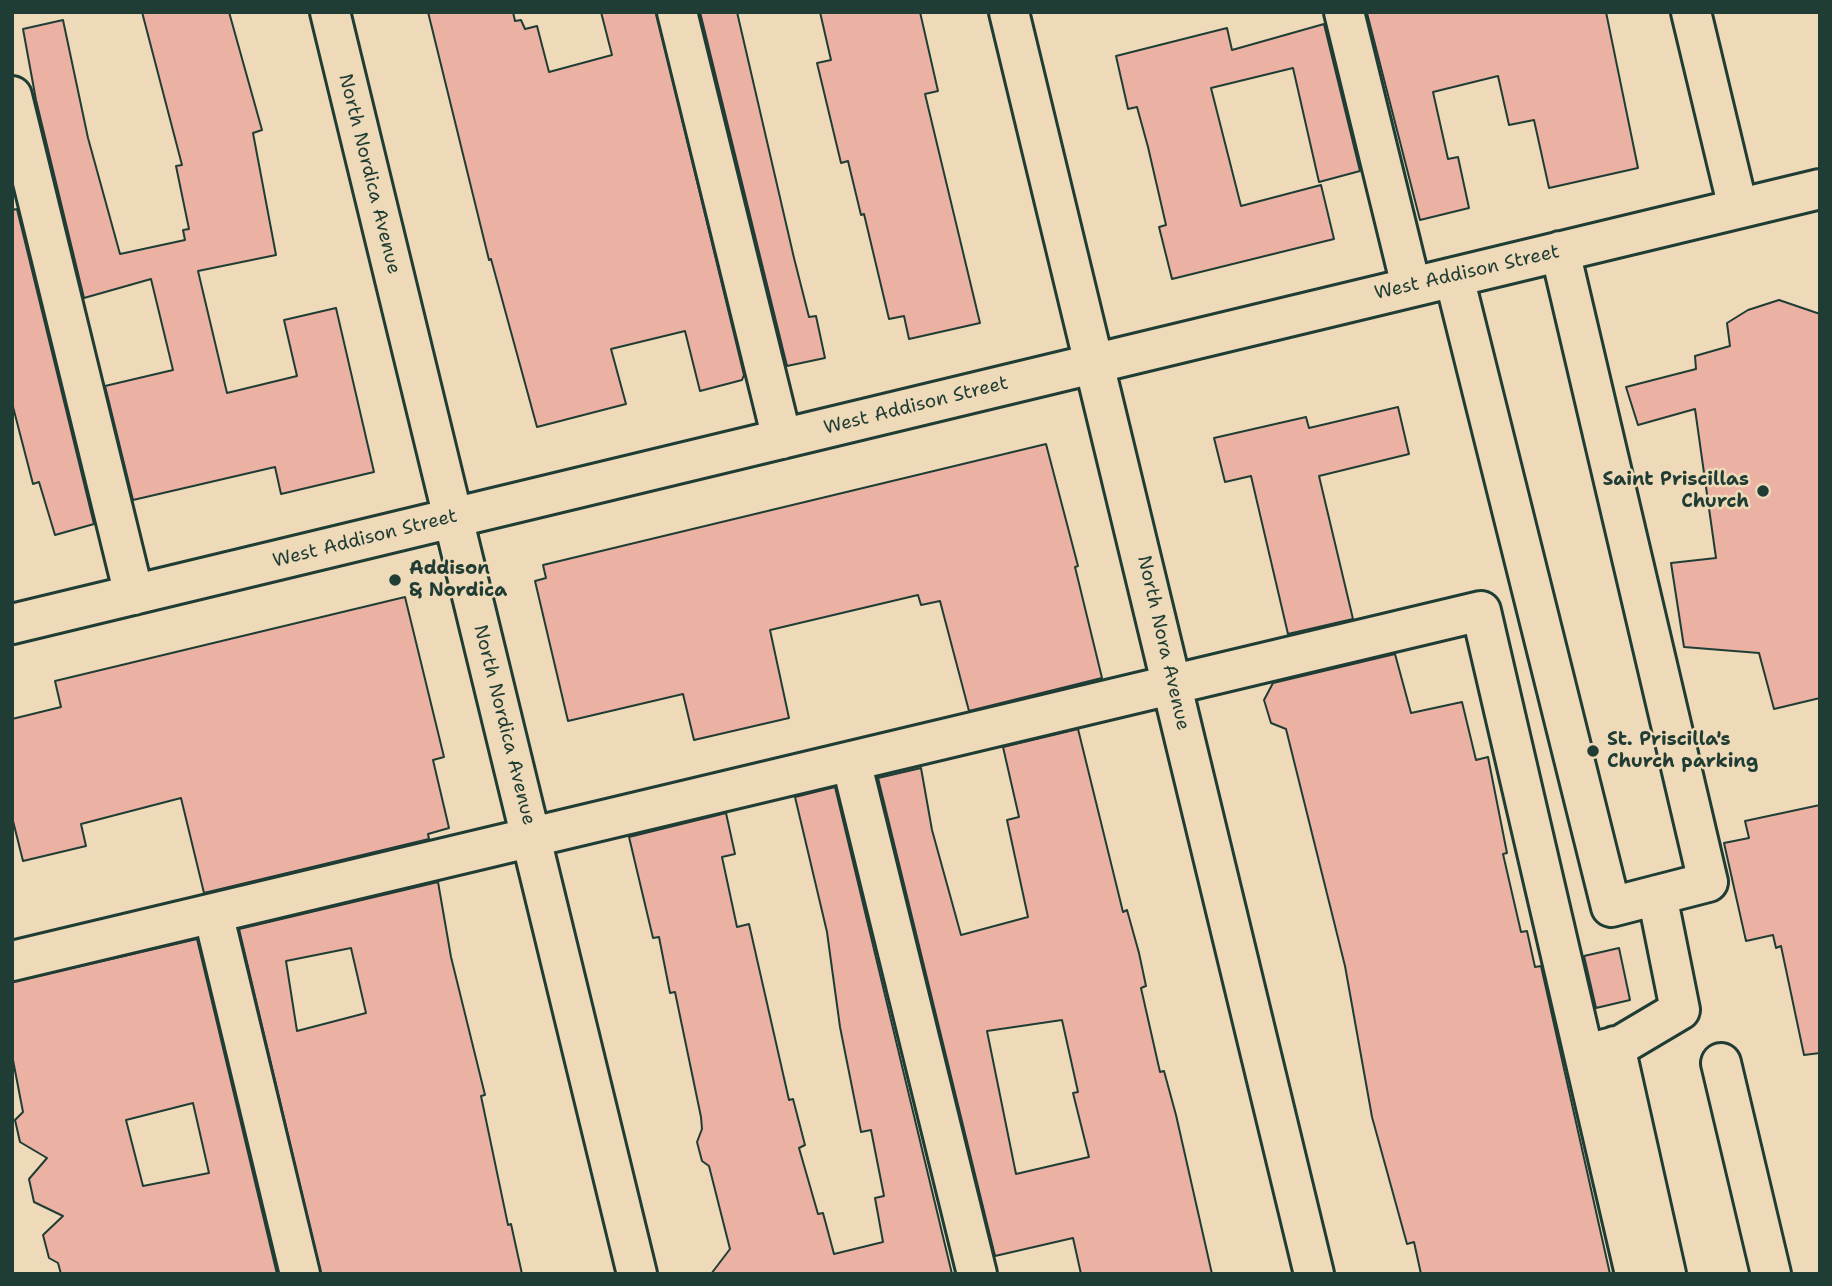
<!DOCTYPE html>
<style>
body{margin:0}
#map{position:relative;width:1832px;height:1286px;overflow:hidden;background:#eedab8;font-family:"Shantell Sans",sans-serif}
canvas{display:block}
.frame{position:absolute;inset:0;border:14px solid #1f3d34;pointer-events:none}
</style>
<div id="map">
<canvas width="1832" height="1286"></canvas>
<div class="frame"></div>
</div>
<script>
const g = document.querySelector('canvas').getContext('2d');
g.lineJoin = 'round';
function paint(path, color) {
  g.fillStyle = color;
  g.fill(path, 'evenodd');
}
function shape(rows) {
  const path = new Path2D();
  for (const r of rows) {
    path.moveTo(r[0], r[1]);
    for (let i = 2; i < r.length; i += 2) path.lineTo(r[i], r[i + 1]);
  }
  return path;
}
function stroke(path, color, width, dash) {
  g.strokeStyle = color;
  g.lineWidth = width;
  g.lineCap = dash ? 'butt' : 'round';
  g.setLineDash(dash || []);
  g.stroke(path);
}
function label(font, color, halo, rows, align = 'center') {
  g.font = font + ' "Shantell Sans",sans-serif';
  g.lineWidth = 5;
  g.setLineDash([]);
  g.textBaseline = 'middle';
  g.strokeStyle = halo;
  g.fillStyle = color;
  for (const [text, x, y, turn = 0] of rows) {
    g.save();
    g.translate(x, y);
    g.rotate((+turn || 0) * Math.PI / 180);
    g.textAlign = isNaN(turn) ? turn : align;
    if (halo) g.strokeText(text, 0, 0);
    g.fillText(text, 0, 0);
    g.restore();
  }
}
const building = shape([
 [142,12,229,12,262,130,253,133,276,255,198,271,227,393,297,376,284,320,336,308,374,472,281,494,275,467,133,500,105,386,173,370,151,279,84,298,36,100,23,29,63,20,88,138,120,254,185,240,183,230,189,229,176,166,182,165,142,12],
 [428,12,513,12,515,21,521,20,525,29,537,26,549,72,612,55,601,12,656,12,744,375,742,380,700,391,685,331,611,349,626,404,537,427,491,259,489,260,428,12],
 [700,12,737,12,794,258,809,317,816,316,825,358,787,366,700,12],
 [820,12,920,12,938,91,925,94,980,323,909,339,904,316,889,319,864,214,861,215,848,161,841,163,817,63,831,60,820,12],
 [1606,12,1638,168,1549,188,1534,120,1509,125,1498,76,1433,92,1448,159,1458,157,1469,208,1420,220,1367,13,1606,12],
 [1324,24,1360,171,1319,182,1293,68,1211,88,1241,206,1321,185,1334,239,1172,279,1159,227,1166,225,1148,147,1137,107,1128,109,1116,56,1227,28,1232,50,1324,24],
 [17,209,94,524,55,535,39,482,33,484,12,403,12,210,17,209],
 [1779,300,1820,314,1820,698,1774,709,1759,653,1684,647,1671,563,1716,558,1695,409,1638,425,1626,387,1696,369,1695,356,1730,346,1727,323,1748,310,1779,300],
 [1398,407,1409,454,1319,476,1353,619,1288,634,1251,476,1225,482,1214,438,1306,417,1309,428,1398,407],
 [1046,444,1078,566,1075,567,1102,678,969,711,940,601,921,605,918,595,770,630,789,718,694,740,683,694,568,721,535,581,546,578,543,565,1046,444],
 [405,597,444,757,433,760,449,828,428,834,429,839,204,893,181,798,81,824,86,846,23,861,12,817,12,719,61,707,55,681,405,597],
 [1395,654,1411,713,1462,702,1476,760,1488,757,1507,853,1503,854,1521,932,1527,931,1535,967,1541,966,1610,1274,1421,1274,1414,1242,1407,1244,1372,1117,1345,966,1286,729,1271,723,1264,700,1273,683,1395,654],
 [1078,729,1123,912,1127,910,1139,953,1146,986,1141,988,1160,1072,1164,1071,1176,1115,1212,1274,1081,1274,1073,1238,995,1256,878,778,921,768,932,830,961,935,1028,917,1007,820,1019,817,1003,747,1078,729],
 [1062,1020,1078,1092,1073,1093,1089,1157,1016,1174,987,1031,1062,1020],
 [835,787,952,1274,711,1274,730,1249,709,1166,702,1161,697,1142,702,1129,701,1117,675,992,670,993,659,937,653,938,629,837,726,813,735,854,722,857,737,927,749,924,789,1100,793,1099,805,1145,799,1148,818,1214,823,1213,834,1254,883,1242,875,1198,884,1196,871,1130,861,1132,840,1027,827,932,795,797,835,787],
 [1820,805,1820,1053,1804,1055,1781,946,1776,948,1773,935,1746,941,1724,843,1749,838,1745,821,1820,805],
 [438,882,451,957,485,1095,481,1096,508,1225,511,1224,522,1274,321,1274,239,929,438,882],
 [351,948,366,1013,297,1031,286,961,351,948],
 [197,939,277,1274,61,1274,58,1263,49,1258,43,1235,63,1216,34,1202,29,1179,47,1158,20,1142,15,1120,23,1112,12,1055,12,982,197,939],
 [193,1103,209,1173,143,1186,126,1120,193,1103],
 [1619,948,1630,1000,1596,1008,1584,956,1619,948]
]);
paint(building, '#ebb2a3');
stroke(building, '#1f3d34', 2);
const minor = shape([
 [330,12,637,1274],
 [677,12,782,439],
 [1009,12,1314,1274],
 [1344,12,1411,286],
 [1691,12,1738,208],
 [12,96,134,595],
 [1454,277,1611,907,1708,882,1560,251],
 [12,624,1820,189],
 [851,761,977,1274],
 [213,913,300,1274],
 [12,961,1481,611,1635,1274],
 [1615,1046,1666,1274],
 [1590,1053,1621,1045,1680,1010,1657,895],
 [1721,1063,1771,1274]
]);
stroke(minor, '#1f3d34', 44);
stroke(minor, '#eedab8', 38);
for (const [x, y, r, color] of [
 [1763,491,7,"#1f3d34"],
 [395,580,7,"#1f3d34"],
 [1593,751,7,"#1f3d34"]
]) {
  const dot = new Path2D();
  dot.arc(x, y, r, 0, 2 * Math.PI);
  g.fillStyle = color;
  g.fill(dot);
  stroke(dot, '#eedab8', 2.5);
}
label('19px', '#1f3d34', '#eedab8', [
 ["North Nordica Avenue",369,174,76],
 ["West Addison Street",1467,273,-13],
 ["West Addison Street",916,406,-14],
 ["West Addison Street",365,539,-14],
 ["North Nora Avenue",1163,643,77],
 ["North Nordica Avenue",504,725,76]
]);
label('bold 19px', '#1f3d34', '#eedab8', [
 ["Saint Priscillas",1749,480,"right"],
 ["Church",1749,502,"right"],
 ["Addison",409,569],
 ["& Nordica",409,591],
 ["St. Priscilla's",1607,740],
 ["Church parking",1607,762]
], 'left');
</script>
